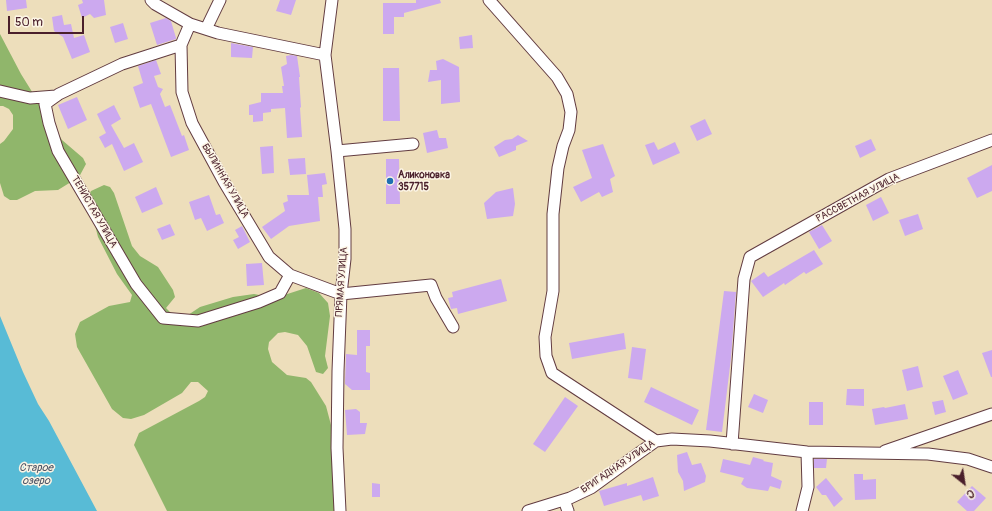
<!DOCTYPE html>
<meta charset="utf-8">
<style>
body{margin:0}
#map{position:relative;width:992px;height:511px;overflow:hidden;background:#eddebb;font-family:Pangolin,sans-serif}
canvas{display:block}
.north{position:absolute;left:944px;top:463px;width:40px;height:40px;-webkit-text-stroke:3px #fcf5e5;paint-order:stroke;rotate:150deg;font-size:11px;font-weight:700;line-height:16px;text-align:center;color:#4a1f2b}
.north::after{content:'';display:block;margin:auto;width:14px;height:18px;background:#4a1f2b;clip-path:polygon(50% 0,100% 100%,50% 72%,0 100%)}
.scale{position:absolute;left:8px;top:16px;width:76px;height:18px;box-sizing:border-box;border:2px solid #4a1f2b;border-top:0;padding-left:5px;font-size:12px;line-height:14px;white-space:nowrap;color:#4a1f2b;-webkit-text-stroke:3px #fcf5e5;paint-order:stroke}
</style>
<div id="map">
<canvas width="992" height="511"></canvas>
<div class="north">С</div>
<div class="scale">50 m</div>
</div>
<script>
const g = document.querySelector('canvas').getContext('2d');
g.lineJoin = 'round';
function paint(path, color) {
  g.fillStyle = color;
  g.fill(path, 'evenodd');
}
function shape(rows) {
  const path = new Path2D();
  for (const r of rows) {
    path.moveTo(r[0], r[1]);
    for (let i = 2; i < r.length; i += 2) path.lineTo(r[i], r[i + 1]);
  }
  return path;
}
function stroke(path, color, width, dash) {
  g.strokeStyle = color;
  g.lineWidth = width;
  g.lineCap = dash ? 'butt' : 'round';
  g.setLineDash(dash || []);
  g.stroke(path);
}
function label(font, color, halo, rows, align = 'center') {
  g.font = font + ' Pangolin,sans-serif';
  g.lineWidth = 3;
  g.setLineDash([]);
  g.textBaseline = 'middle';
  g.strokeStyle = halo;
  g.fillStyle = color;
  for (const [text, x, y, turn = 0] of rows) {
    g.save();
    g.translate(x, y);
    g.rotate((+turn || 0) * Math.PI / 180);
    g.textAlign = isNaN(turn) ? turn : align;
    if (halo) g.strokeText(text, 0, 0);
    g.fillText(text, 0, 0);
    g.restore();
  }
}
paint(shape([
 [0,34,21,74,62,140,83,158,86,164,79,177,58,190,35,191,17,200,10,200,4,196,0,183,0,144,4,141,13,129,13,115,9,109,3,106,0,106],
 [104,185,110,187,114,193,132,246,140,256,158,267,173,290,175,297,166,308,171,313,182,319,200,307,233,297,254,294,275,298,306,288,319,293,328,303,330,316,325,356,328,368,323,374,316,372,307,346,298,335,285,332,278,333,269,342,268,349,272,362,287,375,306,378,311,382,326,406,331,425,335,511,167,511,134,445,139,433,199,401,205,397,208,391,198,382,191,382,182,393,144,415,131,419,123,418,112,409,77,347,75,334,80,322,109,306,130,302,132,295,117,274,98,237,88,197,91,191]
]), '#90b66b');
paint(shape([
 [0,316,23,372,38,404,49,421,97,511,0,511]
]), '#58bbd6');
paint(shape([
 [6,0,26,0,27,8,7,11],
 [82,0,104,0,106,15,94,18,90,14,82,18,78,5,83,3],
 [280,0,296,0,291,15,276,11],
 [416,0,440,0,441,3,404,13,404,17,394,17,394,34,383,34,383,3,416,3],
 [62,15,64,25,71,24,74,38,84,35,90,52,72,59,63,37,54,31,52,17],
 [166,18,171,21,176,38,176,39,157,45,150,23],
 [123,23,128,39,115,43,110,27],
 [472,35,473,48,460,49,459,37],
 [231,43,253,47,252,58,231,57],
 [291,55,297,56,300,77,299,77,301,107,300,108,302,137,287,138,285,108,271,109,271,112,263,113,263,121,253,122,253,115,249,115,249,105,261,102,261,93,283,93,282,86,284,86,281,67,287,64,286,56],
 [443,59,459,67,460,102,441,104,441,80,428,82,430,70,437,70,436,61],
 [156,60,161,74,154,76,158,87,163,89,160,94,165,107,170,105,182,136,184,135,189,150,171,157,151,104,140,108,133,87,143,83,138,66],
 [383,68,399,68,400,121,383,121],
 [77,97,87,120,68,129,58,105],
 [114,105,121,119,111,125,124,148,134,143,143,162,124,171,112,144,105,148,99,137,106,133,97,114],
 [705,119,712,134,697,141,690,126],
 [437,130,439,138,446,138,448,148,427,153,423,133],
 [518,135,528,141,516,146,516,150,499,157,494,147,505,140,512,139],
 [871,139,876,150,860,158,855,146],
 [654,142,658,150,675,142,680,153,653,165,645,145],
 [603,144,615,176,610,179,613,192,602,197,599,192,581,202,573,187,592,178,582,150],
 [273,146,274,173,262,174,260,147],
 [305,158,306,174,290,175,288,159],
 [386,159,399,159,400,204,386,204],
 [992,165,992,191,977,198,967,178],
 [325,173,327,184,322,185,323,197,318,197,320,221,289,226,271,239,262,227,285,211,283,203,288,201,287,195,309,195,307,175],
 [156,187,163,204,142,213,135,197],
 [513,188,515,204,513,216,487,219,484,203,496,192],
 [209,195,216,215,220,214,224,223,207,231,201,218,195,220,189,202],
 [881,197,889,213,873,221,866,205],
 [918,214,923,229,905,236,899,220],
 [170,224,175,235,162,240,157,229],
 [822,225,832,241,819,249,809,232],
 [242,226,250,242,238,249,233,240,239,237,235,230],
 [814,250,823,264,806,274,804,272,785,285,784,283,763,297,751,281,764,272,768,277],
 [262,263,264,285,247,286,246,264],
 [501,279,507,301,458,314,457,308,451,309,448,298,453,297,452,292],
 [724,291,736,292,731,358,722,432,706,430],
 [357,330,370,330,370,346,366,346,366,372,370,373,370,390,352,390,345,384,346,354,357,355],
 [624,333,626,349,572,359,569,343],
 [632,347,646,349,642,380,628,378],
 [992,350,992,377,991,377,982,353],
 [918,366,923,387,907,391,902,370],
 [958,370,968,394,953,400,943,376],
 [651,387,699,410,692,425,644,402],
 [847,389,864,389,864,406,846,405],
 [754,394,768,400,763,413,748,407],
 [565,397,578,406,545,452,533,444],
 [943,400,946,412,935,415,932,402],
 [809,402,823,402,823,425,809,425],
 [905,404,908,419,875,425,872,409,884,407,885,408],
 [356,409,360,412,360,423,367,423,365,434,347,435,345,410],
 [687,452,692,465,701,463,706,476,705,482,684,491,683,481,678,472,677,455],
 [753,457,764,460,763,461,773,463,771,476,782,481,780,489,770,486,768,491,747,488,741,484,744,478,720,472,723,459,750,465],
 [814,459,827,459,826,468,814,468],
 [854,474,863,474,863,480,876,479,876,499,855,500],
 [653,477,659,496,643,501,641,495,604,506,599,491,627,483,627,486],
 [826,478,843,499,834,507,826,495,822,495,816,487],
 [372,483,380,484,380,497,372,497],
 [972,486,986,498,974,511,967,511,957,502]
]), '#cca9ef');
const street = shape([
 [151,0,155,4,190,24,218,33,325,55],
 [332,0,325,55,337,151,345,229,345,259,341,294,338,371,337,448,340,511],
 [489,0,557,77,567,94,571,112,569,130,563,146,558,168,553,214,553,291,545,337,546,356,552,373,656,441],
 [190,24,181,45,182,92,192,123,224,182,269,257,290,275,341,294,431,285,436,298,453,327],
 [206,29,220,0],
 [181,45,122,64,59,94,45,104,49,123,58,151,136,284,163,318,198,321,259,302,280,293,290,275],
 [0,91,30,98,56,96],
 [337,151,413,144],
 [732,444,744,279,750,257,889,179,992,140],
 [885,451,992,414],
 [564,500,568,511],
 [528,511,570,498,591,488,639,453,656,441,672,439,710,441,807,452,928,454,968,459,992,467],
 [802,511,808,487,807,452]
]);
stroke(street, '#623c41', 13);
stroke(street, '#fff', 11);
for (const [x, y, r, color] of [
 [390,181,4,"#1f6fb2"]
]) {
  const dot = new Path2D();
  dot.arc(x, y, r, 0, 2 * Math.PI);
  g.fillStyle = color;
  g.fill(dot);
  stroke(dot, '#fcf5e5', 1.5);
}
label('bold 10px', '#4a1f2b', '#fcf5e5', [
 ["Аликоновка",398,175],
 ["357715",398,187]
], 'left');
label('10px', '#4a1f2b', '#fcf5e5', [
 ["БЫЛИННАЯ УЛИЦА",225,181,60],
 ["РАССВЕТНАЯ УЛИЦА",858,198,-28],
 ["ТЕНИСТАЯ УЛИЦА",94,212,60],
 ["ПРЯМАЯ УЛИЦА",342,282,-86],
 ["БРИГАДНАЯ УЛИЦА",618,467,-34]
]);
label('italic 11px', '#4f5667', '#fcf5e5', [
 ["Старое",36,468],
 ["озеро",36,481]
]);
</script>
